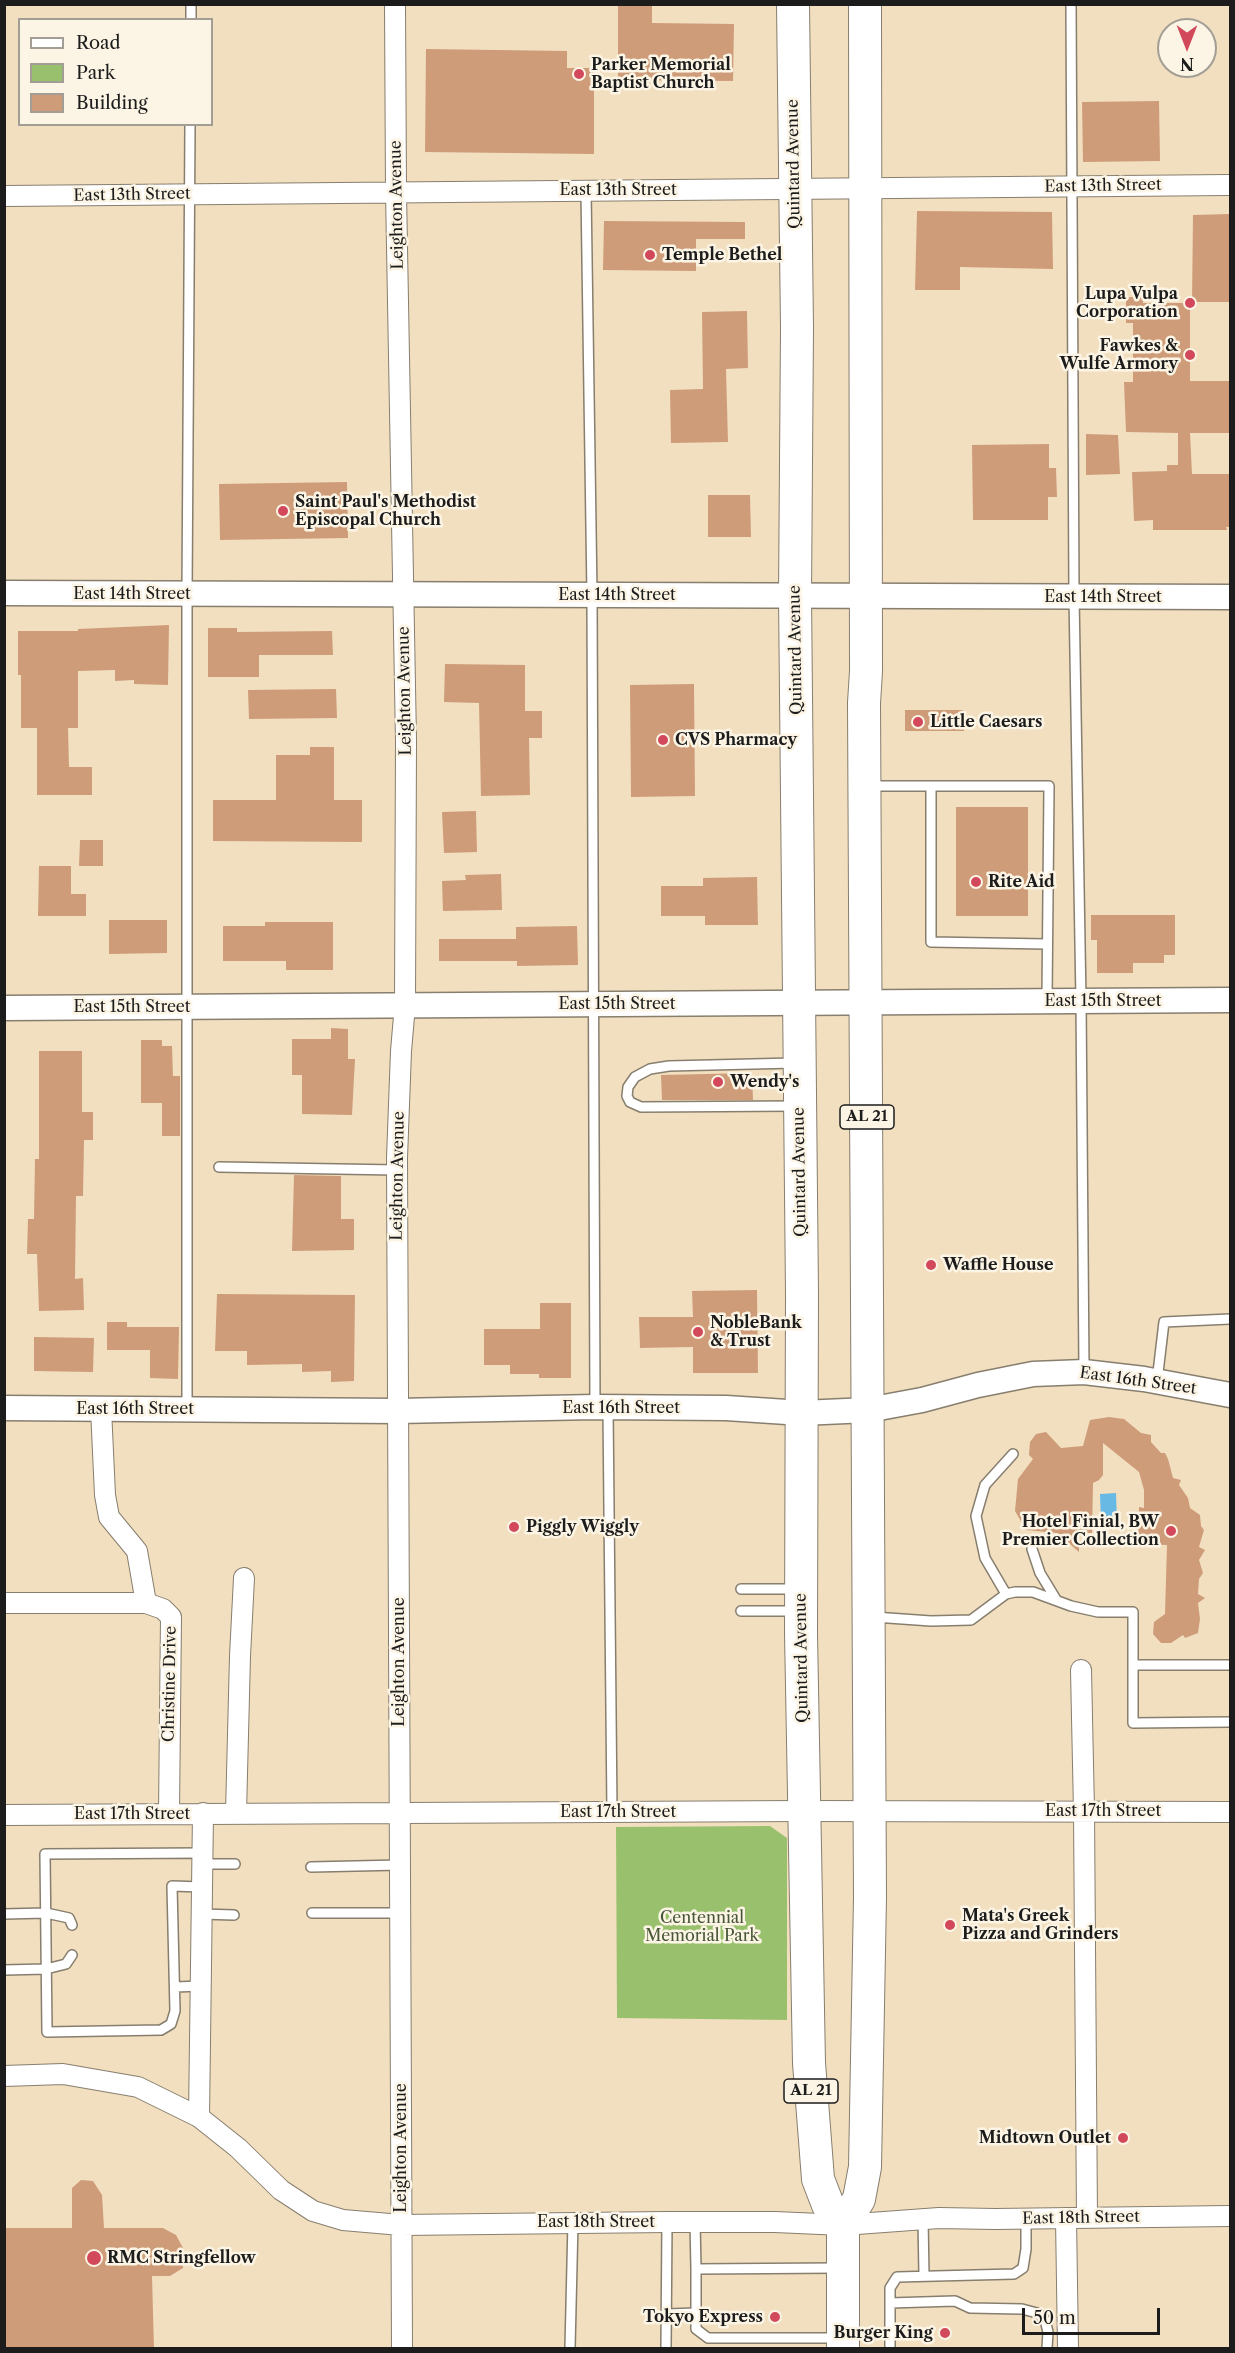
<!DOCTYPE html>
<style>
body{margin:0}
#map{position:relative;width:1235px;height:2353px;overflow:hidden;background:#f2dfc0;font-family:"Libre Caslon Text",serif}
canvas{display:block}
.frame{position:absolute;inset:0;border:6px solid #1c1c1c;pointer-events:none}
.legend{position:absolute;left:18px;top:18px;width:195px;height:108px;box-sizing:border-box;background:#fcf5e5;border:2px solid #a29e95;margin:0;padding:8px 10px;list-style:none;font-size:18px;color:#1c1c1c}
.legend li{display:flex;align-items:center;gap:12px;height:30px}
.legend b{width:30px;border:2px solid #a29e95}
.north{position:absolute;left:1157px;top:18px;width:60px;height:60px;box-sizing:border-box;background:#fcf5e5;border:2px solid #a29e95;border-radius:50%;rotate:180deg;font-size:16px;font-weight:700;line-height:24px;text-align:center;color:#1c1c1c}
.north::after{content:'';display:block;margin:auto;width:21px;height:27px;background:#d1495b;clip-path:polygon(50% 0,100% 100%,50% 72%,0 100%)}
.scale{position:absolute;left:1022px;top:2308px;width:138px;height:27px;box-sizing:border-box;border:3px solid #1c1c1c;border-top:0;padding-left:8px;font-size:18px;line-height:21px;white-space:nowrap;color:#1c1c1c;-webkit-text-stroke:4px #fcf5e5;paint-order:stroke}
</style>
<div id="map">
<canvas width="1235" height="2353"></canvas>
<div class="frame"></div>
<ul class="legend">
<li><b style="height:8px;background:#fff"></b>Road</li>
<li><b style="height:16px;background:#99c16d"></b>Park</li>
<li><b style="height:16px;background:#ce9c79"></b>Building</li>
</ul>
<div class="north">N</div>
<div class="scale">50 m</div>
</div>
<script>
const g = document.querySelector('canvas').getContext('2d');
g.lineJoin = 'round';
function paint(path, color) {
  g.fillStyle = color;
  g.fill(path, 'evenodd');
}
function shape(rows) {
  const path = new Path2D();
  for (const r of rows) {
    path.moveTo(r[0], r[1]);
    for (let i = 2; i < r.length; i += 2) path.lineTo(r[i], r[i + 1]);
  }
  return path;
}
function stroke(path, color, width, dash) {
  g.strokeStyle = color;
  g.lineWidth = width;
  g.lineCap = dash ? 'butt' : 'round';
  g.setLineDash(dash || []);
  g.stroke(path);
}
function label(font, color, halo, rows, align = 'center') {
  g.font = font + ' "Libre Caslon Text",serif';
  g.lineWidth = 5;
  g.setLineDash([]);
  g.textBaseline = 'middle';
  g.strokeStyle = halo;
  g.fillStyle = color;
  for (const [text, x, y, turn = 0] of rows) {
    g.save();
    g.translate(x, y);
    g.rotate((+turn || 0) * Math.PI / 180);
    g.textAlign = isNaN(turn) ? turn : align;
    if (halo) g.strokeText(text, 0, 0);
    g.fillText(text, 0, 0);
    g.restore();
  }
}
paint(shape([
 [770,1826,787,1838,787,2020,617,2018,616,1827]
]), '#99c16d');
paint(shape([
 [1116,1493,1117,1522,1101,1522,1100,1494]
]), '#68b9e3');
paint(shape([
 [618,4,652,4,652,23,734,24,733,81,618,80],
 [426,49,567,51,567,68,594,68,594,154,425,152],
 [1159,101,1160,161,1083,162,1082,102],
 [917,211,1052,212,1053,269,960,267,960,290,915,290],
 [1230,214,1230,302,1192,302,1193,215],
 [604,221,745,222,745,239,696,239,696,271,603,270],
 [1126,297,1144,297,1143,303,1190,303,1190,381,1230,381,1230,433,1190,433,1192,474,1230,474,1230,527,1226,527,1227,530,1153,530,1153,520,1134,521,1132,472,1167,471,1167,465,1178,465,1178,433,1126,432,1124,382,1133,382,1133,323,1126,323],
 [747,311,748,368,726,369,728,442,671,443,670,390,703,389,702,312],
 [1086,434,1118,435,1120,474,1086,475],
 [1049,444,1049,468,1056,468,1057,497,1048,497,1048,520,973,520,972,445],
 [347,482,348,538,220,540,219,484],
 [708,495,750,495,751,537,708,537],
 [169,625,168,685,134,684,134,680,115,681,115,670,78,671,78,728,68,728,69,767,92,767,92,795,37,795,37,728,21,728,21,675,18,675,18,631,78,631,78,629],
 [208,628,237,628,237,632,332,631,333,655,259,655,259,677,208,677],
 [445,664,525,665,525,711,542,711,542,738,529,738,530,795,481,796,479,703,444,702],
 [694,684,695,796,631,797,630,685],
 [336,689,337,718,249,719,248,690],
 [905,710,964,710,964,731,905,731],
 [310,747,334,747,334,800,362,800,362,842,213,841,213,800,276,800,276,755,310,755],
 [956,807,1028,807,1028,916,956,916],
 [476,811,477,852,444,853,442,812],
 [80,840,103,840,103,866,79,866],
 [39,866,71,866,71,894,86,894,86,916,38,916],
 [501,874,502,910,443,911,442,881,466,880,465,875],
 [757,877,758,925,705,925,705,916,661,916,661,886,703,886,703,878],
 [1091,915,1175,915,1175,955,1164,955,1164,963,1133,963,1133,973,1097,973,1097,940,1091,940],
 [109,920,167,920,167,953,109,954],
 [265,922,333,922,333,970,286,970,286,961,223,961,223,926,265,926],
 [577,926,578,965,517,966,517,961,439,961,439,939,516,939,516,927],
 [331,1028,348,1029,348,1059,355,1059,352,1115,302,1114,302,1075,292,1075,292,1039,331,1039],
 [141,1040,162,1040,162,1046,172,1046,173,1076,180,1076,180,1136,162,1136,162,1103,141,1103],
 [39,1051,82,1051,82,1112,93,1112,93,1140,84,1140,83,1196,76,1196,75,1279,83,1278,84,1310,39,1311,37,1254,27,1254,28,1219,34,1219,35,1159,39,1159],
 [752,1073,753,1100,662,1100,661,1075],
 [294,1175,341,1176,341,1219,354,1219,354,1250,292,1251],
 [757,1290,758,1373,693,1373,693,1347,640,1348,639,1317,693,1317,692,1291],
 [217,1294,355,1295,354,1381,331,1382,331,1371,302,1372,302,1364,247,1365,247,1351,215,1351],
 [540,1303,571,1303,571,1378,539,1378,539,1374,510,1374,510,1365,484,1365,484,1329,540,1329],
 [107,1322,127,1322,127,1327,179,1327,178,1379,150,1378,150,1350,107,1350],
 [34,1337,94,1338,93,1372,34,1371],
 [1109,1417,1124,1419,1141,1433,1151,1435,1151,1442,1161,1453,1165,1453,1168,1459,1173,1478,1181,1480,1179,1485,1188,1498,1190,1508,1200,1515,1201,1526,1204,1530,1199,1547,1205,1550,1199,1560,1203,1573,1199,1579,1198,1594,1205,1598,1198,1603,1200,1619,1198,1633,1185,1638,1183,1635,1171,1643,1161,1643,1153,1634,1154,1622,1165,1614,1167,1545,1138,1544,1139,1507,1144,1508,1144,1490,1139,1472,1103,1443,1103,1475,1099,1480,1093,1483,1092,1533,1079,1533,1079,1552,1057,1533,1026,1530,1015,1511,1018,1479,1033,1459,1029,1455,1030,1442,1036,1434,1046,1432,1061,1448,1083,1446,1090,1420],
 [81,2180,93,2181,102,2195,104,2228,163,2228,176,2235,183,2248,183,2268,170,2276,152,2276,154,2349,4,2349,4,2228,72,2228,72,2188]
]), '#ce9c79');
const service = shape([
 [1071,4,1074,596,1081,1001,1084,1370],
 [191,20,191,4],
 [586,191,592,595,595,1407],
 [870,786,1049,786,1047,999],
 [931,786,931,942,1046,944],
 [794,1063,669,1066,650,1069,635,1077,628,1087,627,1096,630,1102,641,1107,795,1106],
 [219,1167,397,1170],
 [1157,1381,1164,1322,1230,1319],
 [187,1409,187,594,190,124],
 [608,1409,612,1812],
 [1032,1549,1040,1573,1057,1601],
 [741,1589,796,1589],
 [1006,1594,985,1558,976,1516,985,1485,1013,1454],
 [741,1611,795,1611],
 [874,1617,931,1621,971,1620,1006,1594,1015,1592,1033,1592,1071,1606,1098,1612,1133,1612,1133,1723,1230,1722],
 [1133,1665,1230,1665],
 [202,1864,235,1864],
 [311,1867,400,1865],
 [202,1887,172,1886,175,2011,171,2024,161,2030,47,2032,45,1854,202,1853],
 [312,1913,400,1913],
 [4,1914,46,1913,69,1918,72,1925],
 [201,1914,234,1915],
 [4,1970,46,1969,66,1964,72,1955],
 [175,1987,201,1986],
 [923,2219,924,2276],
 [695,2222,696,2269],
 [837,2268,696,2269,696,2329,708,2338,838,2338],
 [890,2303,955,2301,970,2308,1022,2309,1037,2313,1045,2320,1048,2332,1047,2348],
 [667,2314,696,2313],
 [570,2348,573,2222],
 [666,2348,667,2222],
 [890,2348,890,2288,897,2277,1014,2274,1023,2268,1026,2249,1026,2219]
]);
const minor = shape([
 [395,4,396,192,406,741,405,1005,401,1051,397,1158,402,2348],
 [4,196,1230,185],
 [101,1409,105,1495,109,1517,137,1551,146,1603],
 [4,1603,146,1603,163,1609,171,1617,169,1813],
 [1081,1670,1084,1811,1087,2218],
 [236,1813,240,1656,244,1578],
 [4,1815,804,1811,1230,1812],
 [4,2076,63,2074,138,2087,199,2117,238,2148,281,2190,313,2211,343,2220,401,2225,667,2222,775,2222,843,2225,939,2218,995,2219,1230,2216],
 [199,2117,203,1813],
 [1066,2218,1068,2348]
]);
const tertiary = shape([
 [4,593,1230,597],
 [4,1008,1230,1000],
 [4,1408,397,1411,595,1407,726,1408,802,1413,868,1410,922,1400,978,1385,1033,1374,1084,1372,1144,1379,1230,1395]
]);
const trunk = shape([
 [793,4,797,328,795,596,802,1293,801,1633,809,2063,818,2179,828,2205,843,2225],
 [843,2348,843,2225,859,2199,865,2167,870,1897,864,703,866,671,865,4]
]);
stroke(service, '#877e6e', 12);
stroke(minor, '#877e6e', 22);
stroke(tertiary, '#877e6e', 27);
stroke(trunk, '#877e6e', 34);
stroke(service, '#fff', 9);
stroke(minor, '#fff', 20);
stroke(tertiary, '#fff', 24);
stroke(trunk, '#fff', 32);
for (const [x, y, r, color] of [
 [579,74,6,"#d1495b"],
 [650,255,6,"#d1495b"],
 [1190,303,6,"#d1495b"],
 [1190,355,6,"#d1495b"],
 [283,511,6,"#d1495b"],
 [918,722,6,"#d1495b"],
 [663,740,6,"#d1495b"],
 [976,882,6,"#d1495b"],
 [718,1082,6,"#d1495b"],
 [931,1265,6,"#d1495b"],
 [698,1332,6,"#d1495b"],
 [514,1527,6,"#d1495b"],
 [1171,1531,6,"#d1495b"],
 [950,1925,6,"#d1495b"],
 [1123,2138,6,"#d1495b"],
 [94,2258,8,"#d1495b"],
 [775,2317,6,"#d1495b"],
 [945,2333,6,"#d1495b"]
]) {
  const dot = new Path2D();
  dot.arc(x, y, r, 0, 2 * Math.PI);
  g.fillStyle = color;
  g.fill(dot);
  stroke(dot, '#fcf5e5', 2);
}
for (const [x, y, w] of [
 [867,1117,54],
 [811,2091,54]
]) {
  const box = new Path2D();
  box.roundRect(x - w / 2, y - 12, w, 24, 4.5);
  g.fillStyle = '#fcf5e5';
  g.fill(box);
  stroke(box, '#1c1c1c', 1.5);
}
label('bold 15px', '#1c1c1c', null, [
 ["AL 21",867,1117],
 ["AL 21",811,2091]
]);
label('bold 16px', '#1c1c1c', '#fcf5e5', [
 ["Parker Memorial",591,65],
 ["Baptist Church",591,83],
 ["Temple Bethel",662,255],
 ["Lupa Vulpa",1178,294,"right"],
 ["Corporation",1178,312,"right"],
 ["Fawkes &",1178,346,"right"],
 ["Wulfe Armory",1178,364,"right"],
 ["Saint Paul's Methodist",295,502],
 ["Episcopal Church",295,520],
 ["Little Caesars",930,722],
 ["CVS Pharmacy",675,740],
 ["Rite Aid",988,882],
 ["Wendy's",730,1082],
 ["Waffle House",943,1265],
 ["NobleBank",710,1323],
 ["& Trust",710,1341],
 ["Hotel Finial, BW",1159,1522,"right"],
 ["Premier Collection",1159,1540,"right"],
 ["Piggly Wiggly",526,1527],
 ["Mata's Greek",962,1916],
 ["Pizza and Grinders",962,1934],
 ["Midtown Outlet",1111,2138,"right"],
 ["RMC Stringfellow",107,2258],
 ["Tokyo Express",763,2317,"right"],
 ["Burger King",933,2333,"right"]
], 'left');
label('16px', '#1c1c1c', '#fcf5e5', [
 ["Quintard Avenue",794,164,-91],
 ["East 13th Street",1103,186,-1],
 ["East 13th Street",618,190],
 ["East 13th Street",132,195,-1],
 ["Leighton Avenue",397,205,-91],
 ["East 14th Street",132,594],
 ["East 14th Street",617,595],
 ["East 14th Street",1103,597],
 ["Quintard Avenue",796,650,-91],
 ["Leighton Avenue",405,691,-91],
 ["East 15th Street",1103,1001],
 ["East 15th Street",617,1004],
 ["East 15th Street",132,1007],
 ["Quintard Avenue",800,1172,-91],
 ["Leighton Avenue",398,1176,-89],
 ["East 16th Street",1138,1381,8],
 ["East 16th Street",621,1408],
 ["East 16th Street",135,1409],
 ["Quintard Avenue",802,1658,-91],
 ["Leighton Avenue",399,1662,-90],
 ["Christine Drive",170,1684,-89],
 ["East 17th Street",1103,1811],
 ["East 17th Street",618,1812],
 ["East 17th Street",132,1814],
 ["Leighton Avenue",401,2148,-90],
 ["East 18th Street",1081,2218,-1],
 ["East 18th Street",596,2222]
]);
label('16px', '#485638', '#fcf5e5', [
 ["Centennial",702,1918],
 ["Memorial Park",702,1936]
]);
</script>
